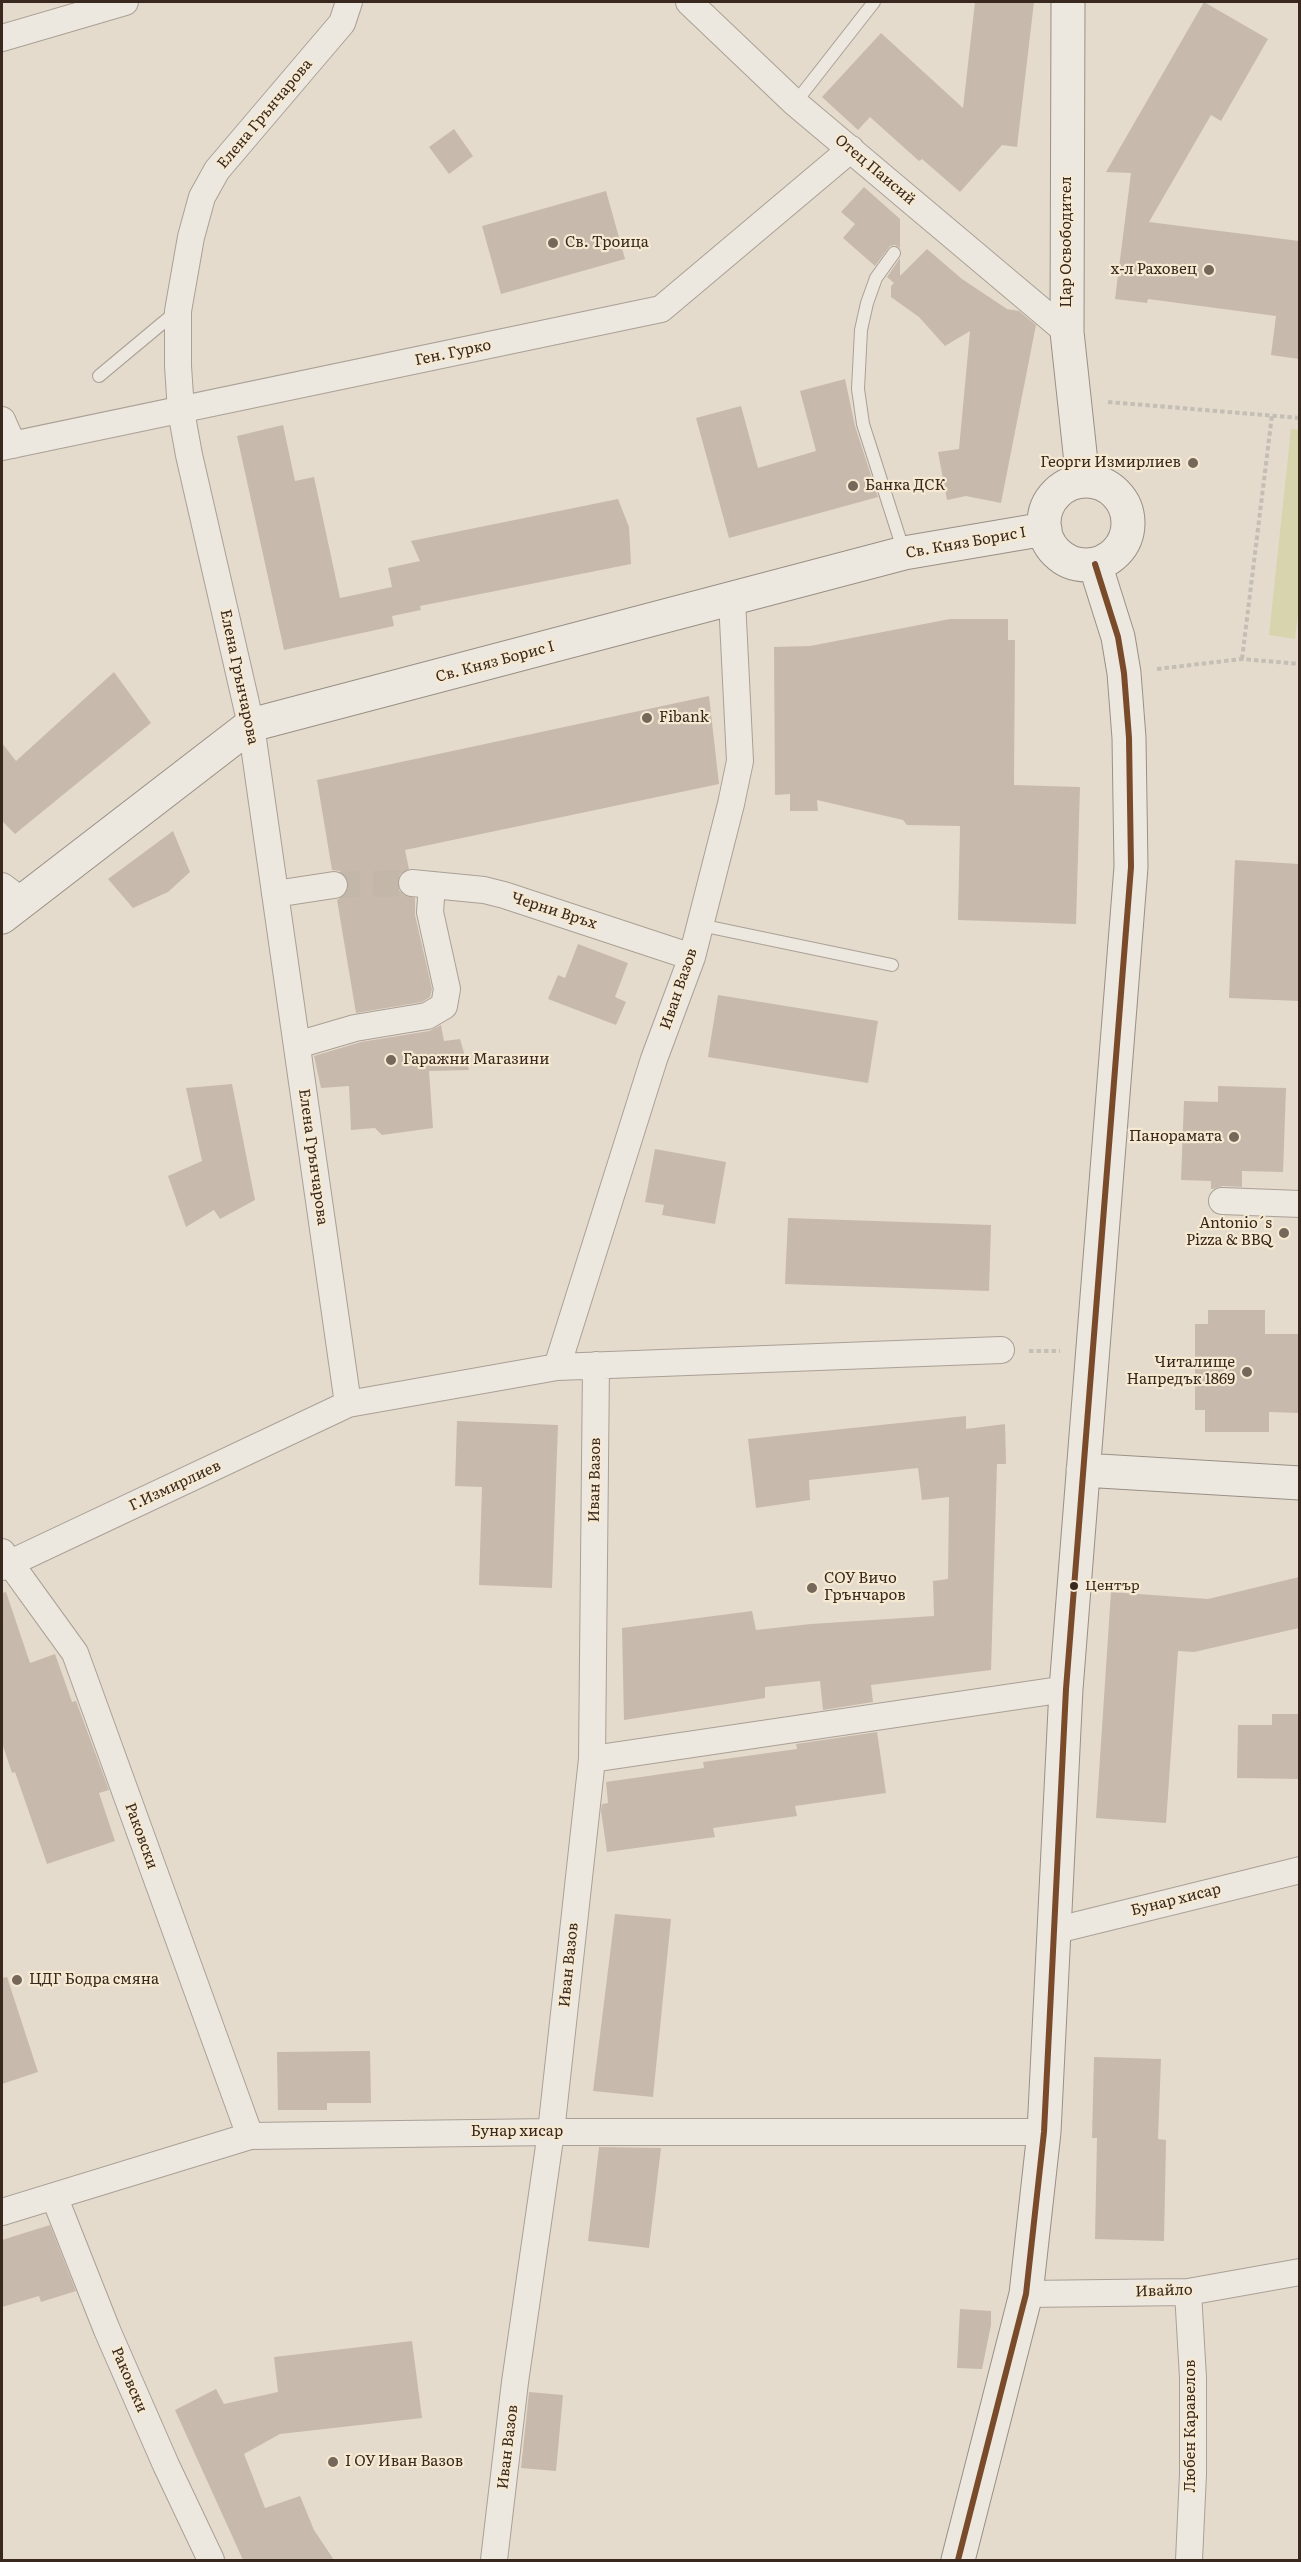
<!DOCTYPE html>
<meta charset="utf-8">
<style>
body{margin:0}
#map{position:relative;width:1301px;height:2562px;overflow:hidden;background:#e4dbcc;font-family:Literata,serif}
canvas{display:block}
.frame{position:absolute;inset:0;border:3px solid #39281d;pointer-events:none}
</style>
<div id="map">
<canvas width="1301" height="2562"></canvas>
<div class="frame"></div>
</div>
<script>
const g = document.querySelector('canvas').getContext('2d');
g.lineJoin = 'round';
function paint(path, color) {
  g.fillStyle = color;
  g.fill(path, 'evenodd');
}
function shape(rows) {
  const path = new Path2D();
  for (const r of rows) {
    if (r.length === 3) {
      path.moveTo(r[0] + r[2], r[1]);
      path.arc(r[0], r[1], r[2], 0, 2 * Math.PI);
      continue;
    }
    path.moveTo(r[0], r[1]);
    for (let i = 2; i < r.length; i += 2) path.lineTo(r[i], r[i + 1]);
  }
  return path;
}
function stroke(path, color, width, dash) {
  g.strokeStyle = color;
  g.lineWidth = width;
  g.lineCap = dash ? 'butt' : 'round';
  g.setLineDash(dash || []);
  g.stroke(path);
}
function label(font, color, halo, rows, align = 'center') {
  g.font = font + ' Literata,serif';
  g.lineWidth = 4.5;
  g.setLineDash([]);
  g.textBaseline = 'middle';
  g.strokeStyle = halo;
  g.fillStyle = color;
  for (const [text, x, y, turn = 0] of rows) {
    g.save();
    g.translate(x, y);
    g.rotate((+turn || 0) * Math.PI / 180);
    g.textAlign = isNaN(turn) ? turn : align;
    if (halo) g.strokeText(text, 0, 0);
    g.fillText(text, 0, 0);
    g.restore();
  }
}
paint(shape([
 [1291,429,1300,430,1300,596,1295,639,1269,635]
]), '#d7d4ae');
paint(shape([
 [975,2,1034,2,1017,147,1002,145,960,192,922,159,919,161,870,117,858,130,822,97,881,33,963,108],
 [1204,2,1268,39,1221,121,1211,115,1149,222,1299,241,1299,359,1271,355,1276,316,1148,299,1147,303,1115,299,1131,173,1106,172],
 [454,129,473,156,449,174,429,147],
 [864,187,900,219,900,248,895,245,890,246,875,266,843,238,855,224,841,212],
 [606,191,625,259,501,294,482,226],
 [927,249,962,279,1007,309,1019,311,1036,325,1001,503,966,496,947,500,938,452,959,449,970,331,945,346,919,317,891,297,891,286,894,283,887,277,900,258,900,276],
 [845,379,855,426,878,497,729,538,696,418,741,406,758,468,816,451,800,391],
 [283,425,295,481,314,477,340,598,392,587,388,568,420,561,411,541,618,499,629,527,631,564,420,606,421,610,392,616,394,626,284,650,237,436],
 [950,619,1008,619,1008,640,1015,640,1014,785,1080,787,1076,924,958,920,960,826,907,825,903,820,817,800,818,811,790,811,790,794,775,795,774,647,810,646],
 [114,672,151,723,15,834,2,821,2,743,16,761],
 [709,696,719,784,405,850,409,869,400,875,398,889,404,895,415,898,415,915,432,989,430,997,422,1002,356,1013,337,900,348,891,349,882,340,871,332,870,317,780],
 [173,831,190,872,168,892,133,908,108,879],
 [1235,860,1299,864,1299,1001,1229,998],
 [578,944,628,963,615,997,626,1002,616,1025,548,999,558,975,565,978],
 [718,995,878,1021,868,1083,708,1057],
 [441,1025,444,1041,460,1039,469,1070,429,1071,433,1128,382,1135,375,1128,351,1130,349,1086,321,1088,314,1056,361,1042,429,1031],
 [232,1084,255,1200,220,1219,214,1210,186,1227,168,1176,202,1161,186,1088],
 [1218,1086,1286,1088,1283,1172,1242,1171,1242,1187,1223,1186,1213,1189,1211,1189,1211,1181,1181,1180,1184,1101,1218,1102],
 [655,1149,726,1162,715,1224,662,1215,664,1205,645,1202],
 [788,1218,991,1225,989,1291,785,1284],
 [1208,1310,1265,1310,1265,1334,1299,1334,1299,1413,1269,1412,1269,1432,1205,1432,1205,1410,1195,1410,1195,1324,1208,1324],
 [966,1416,966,1429,1005,1424,1006,1464,997,1464,991,1670,871,1685,873,1702,823,1710,820,1681,765,1687,765,1698,624,1720,622,1628,752,1611,756,1630,811,1624,934,1616,933,1581,948,1579,949,1497,922,1500,918,1468,809,1480,810,1500,756,1508,748,1439],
 [457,1421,558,1425,552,1588,479,1585,482,1487,455,1486],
 [1299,1577,1299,1628,1194,1652,1178,1651,1166,1823,1096,1818,1111,1592,1208,1599],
 [6,1592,30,1663,55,1654,72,1702,76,1701,109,1790,99,1793,115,1841,47,1864,15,1772,12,1773,2,1743,2,1593],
 [1272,1714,1299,1714,1299,1779,1237,1778,1238,1725,1272,1725],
 [877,1732,886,1793,795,1806,797,1816,713,1828,715,1837,607,1852,601,1811,602,1804,608,1803,606,1782,704,1768,703,1762,797,1749,796,1744],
 [615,1914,671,1919,653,2097,593,2091],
 [7,1977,38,2072,2,2084,2,1978],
 [370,2051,371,2103,327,2103,327,2110,278,2110,277,2052],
 [1094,2057,1161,2059,1158,2139,1166,2140,1164,2241,1095,2239,1097,2138,1092,2138],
 [599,2147,661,2148,649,2248,588,2241],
 [50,2225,76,2291,41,2302,39,2296,2,2307,2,2240],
 [960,2309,991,2311,991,2325,982,2369,957,2368],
 [412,2341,422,2418,280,2434,244,2454,265,2508,300,2496,314,2530,334,2560,243,2560,175,2410,216,2389,224,2404,278,2392,274,2357],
 [529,2392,563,2395,556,2471,521,2468]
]), '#c8b9ad');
stroke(shape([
 [334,885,412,883]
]), '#c2b7a9', 26, [26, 13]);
const lane = shape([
 [795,103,874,2],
 [894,253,876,278,867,303,861,330,858,389,863,424,904,552],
 [99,376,177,311],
 [700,925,892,965]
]);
const street = shape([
 [689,2,795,103,1067,332],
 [2,38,125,2],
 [2,420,13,445],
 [2,447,661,309,851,149],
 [412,883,484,890,504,895,692,957],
 [2,886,22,901],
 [275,894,334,885],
 [297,1045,355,1028,427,1016,444,1006,447,989,430,912,432,885],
 [1222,1201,1300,1204],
 [557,1367,654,1059,692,957,731,804,740,761,732,600],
 [348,1404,251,725,189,455,181,411,178,366,178,311,191,237,202,197,217,170,342,23,349,2],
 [2,1552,75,1653,250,2136],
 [2,1567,348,1404,557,1367,1001,1350],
 [592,1759,1066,1689],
 [1053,1931,1300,1870],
 [54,2196,107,2330,166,2465,211,2560],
 [2,2212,250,2136,551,2132,1044,2132],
 [1188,2292,1193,2378,1193,2474,1189,2560],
 [1026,2294,1188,2292,1300,2272],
 [494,2560,515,2382,551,2132,592,1759,596,1365]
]);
const secondary = shape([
 [1068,2,1067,332,1083,481],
 [1086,523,42],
 [2,917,251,725,904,553,1045,529],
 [1083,1470,1300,1483],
 [958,2560,1026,2294,1044,2132,1066,1689,1131,867,1129,738,1124,673,1118,637,1095,564]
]);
stroke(lane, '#aaa096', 14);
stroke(street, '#aaa096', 28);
stroke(secondary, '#999086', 35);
stroke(shape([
 [1108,402,1300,418],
 [1242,659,1272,415],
 [1157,669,1242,659,1300,664],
 [1029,1351,1060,1351]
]), '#c5beb5', 4, [4.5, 3]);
stroke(lane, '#ece7df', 12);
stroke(street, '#ece7df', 26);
stroke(secondary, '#ece7df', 33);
stroke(shape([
 [958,2560,1026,2294,1044,2132,1066,1689,1131,867,1129,738,1124,673,1118,637,1095,564]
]), '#7a4b2a', 6);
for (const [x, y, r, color] of [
 [553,243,6,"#75675a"],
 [1209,270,6,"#75675a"],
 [1193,463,6,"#75675a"],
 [853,486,6,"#75675a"],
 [647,718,6,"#75675a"],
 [391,1060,6,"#75675a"],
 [1234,1137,6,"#75675a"],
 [1284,1233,6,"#75675a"],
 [1247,1372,6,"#75675a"],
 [1074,1586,5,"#39281d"],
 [812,1588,6,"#75675a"],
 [17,1980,6,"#75675a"],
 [333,2462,6,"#75675a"]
]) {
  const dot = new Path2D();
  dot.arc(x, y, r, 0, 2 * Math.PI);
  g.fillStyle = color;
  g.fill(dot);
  stroke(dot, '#f6e9d2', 2);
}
label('14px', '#39281d', '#f6e9d2', [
 ["Център",1085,1586]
], 'left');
label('15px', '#39281d', '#f6e9d2', [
 ["Елена Грънчарова",265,114,-50],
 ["Отец Паисий",875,170,40],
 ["Цар Освободител",1067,242,-90],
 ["Ген. Гурко",453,353,-12],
 ["Св. Княз Борис I",966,543,-10],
 ["Св. Княз Борис I",495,662,-15],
 ["Елена Грънчарова",239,677,78],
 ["Черни Връх",554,911,18],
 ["Иван Вазов",679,989,-71],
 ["Елена Грънчарова",313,1157,82],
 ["Иван Вазов",595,1480,-89],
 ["Г.Измирлиев",175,1486,-25],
 ["Раковски",141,1836,70],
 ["Бунар хисар",1176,1900,-14],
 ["Иван Вазов",569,1965,-84],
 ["Бунар хисар",517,2132],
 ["Ивайло",1164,2291,-2],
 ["Раковски",129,2380,67],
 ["Любен Каравелов",1191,2426,-90],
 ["Иван Вазов",508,2447,-83]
]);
label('15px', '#39281d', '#f6e9d2', [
 ["Св. Троица",565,243],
 ["х-л Раховец",1197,270,"right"],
 ["Георги Измирлиев",1181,463,"right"],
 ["Банка ДСК",865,486],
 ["Fibank",659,718],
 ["Гаражни Магазини",403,1060],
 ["Панорамата",1222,1137,"right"],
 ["Antonio´s",1272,1224,"right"],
 ["Pizza & BBQ",1272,1241,"right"],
 ["Читалище",1235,1363,"right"],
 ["Напредък 1869",1235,1380,"right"],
 ["СОУ Вичо",824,1579],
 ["Грънчаров",824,1596],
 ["ЦДГ Бодра смяна",29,1980],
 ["I ОУ Иван Вазов",345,2462]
], 'left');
</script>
